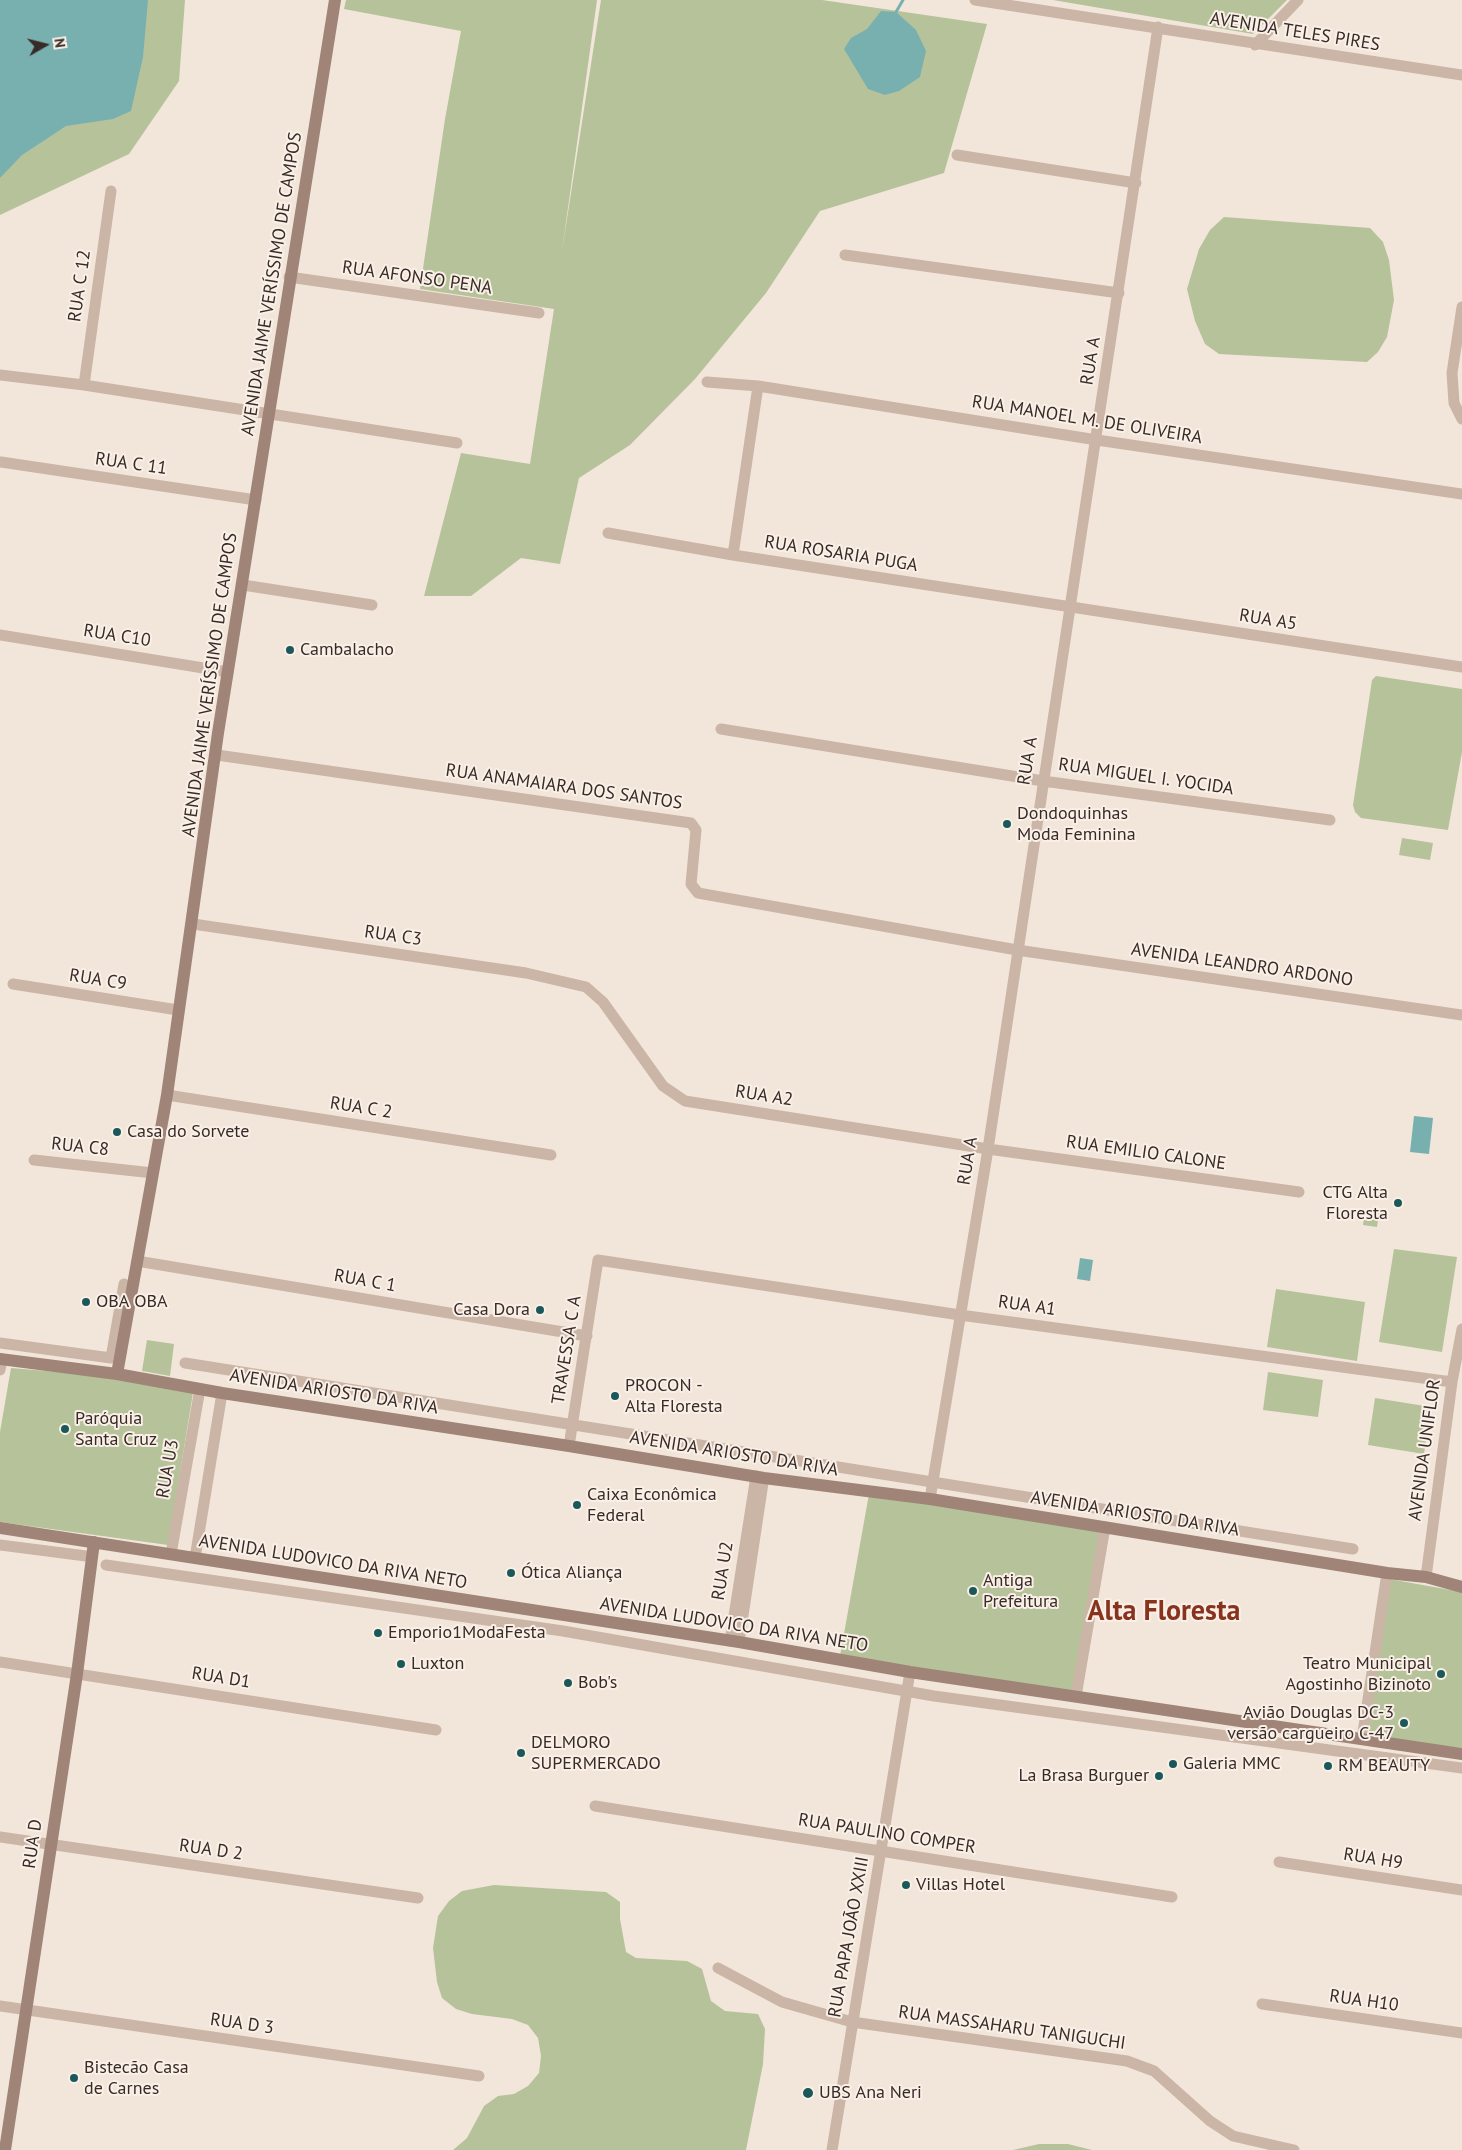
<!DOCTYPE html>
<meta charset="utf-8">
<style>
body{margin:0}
#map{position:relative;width:1462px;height:2150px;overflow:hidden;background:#f2e6da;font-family:"PT Sans",sans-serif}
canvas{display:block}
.north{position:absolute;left:20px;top:20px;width:50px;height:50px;-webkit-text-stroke:4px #faf0e7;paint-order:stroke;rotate:82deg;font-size:14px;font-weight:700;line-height:20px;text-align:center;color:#372b27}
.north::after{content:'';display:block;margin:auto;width:18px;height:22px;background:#372b27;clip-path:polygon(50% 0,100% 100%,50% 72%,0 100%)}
</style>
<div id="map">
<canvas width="1462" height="2150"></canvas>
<div class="north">N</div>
</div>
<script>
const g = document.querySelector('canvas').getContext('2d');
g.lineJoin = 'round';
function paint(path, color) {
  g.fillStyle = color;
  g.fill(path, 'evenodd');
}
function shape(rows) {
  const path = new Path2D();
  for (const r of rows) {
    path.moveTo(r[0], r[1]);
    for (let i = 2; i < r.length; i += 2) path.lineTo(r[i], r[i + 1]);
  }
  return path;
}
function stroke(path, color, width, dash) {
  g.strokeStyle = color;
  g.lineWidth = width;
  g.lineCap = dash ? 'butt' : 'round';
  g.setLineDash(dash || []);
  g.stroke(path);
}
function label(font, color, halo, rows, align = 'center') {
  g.font = font + ' "PT Sans",sans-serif';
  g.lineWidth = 4;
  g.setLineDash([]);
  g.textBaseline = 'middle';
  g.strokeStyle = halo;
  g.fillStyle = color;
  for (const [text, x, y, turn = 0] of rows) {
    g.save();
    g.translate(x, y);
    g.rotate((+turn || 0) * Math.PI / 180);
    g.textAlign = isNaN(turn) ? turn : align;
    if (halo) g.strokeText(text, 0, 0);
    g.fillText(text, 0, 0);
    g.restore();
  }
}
paint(shape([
 [0,0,185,0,179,81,129,154,0,215],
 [346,0,597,0,562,251,601,0,822,0,987,24,944,173,820,211,766,293,695,379,630,445,579,478,560,564,521,558,471,596,424,596,461,453,530,464,554,309,420,289,445,119,461,31,344,9],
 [1053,0,1287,0,1253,34],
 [1224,217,1370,228,1383,242,1389,260,1394,300,1387,337,1378,352,1367,362,1219,354,1205,344,1195,321,1187,289,1199,249,1210,230],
 [1376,676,1462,689,1462,752,1448,830,1361,818,1355,812,1353,805,1372,680],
 [1402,838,1433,843,1430,860,1399,855],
 [1365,1211,1379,1213,1377,1227,1363,1225],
 [1394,1249,1457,1257,1442,1352,1379,1342],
 [1276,1289,1365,1302,1357,1361,1267,1347],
 [147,1340,174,1344,170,1376,142,1371],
 [11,1368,120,1377,193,1393,168,1545,0,1522,0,1432],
 [1268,1372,1323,1380,1318,1417,1263,1410],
 [1375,1398,1431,1407,1424,1454,1368,1445],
 [869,1494,1100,1530,1073,1692,840,1656],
 [1389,1579,1462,1592,1462,1748,1368,1737],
 [494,1885,606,1892,620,1902,620,1919,626,1952,636,1958,687,1961,702,1969,711,2001,725,2011,758,2014,765,2029,763,2064,746,2150,453,2150,467,2138,484,2106,498,2096,514,2094,528,2086,539,2073,541,2056,538,2038,528,2025,512,2019,472,2014,456,2009,442,1998,437,1982,433,1948,438,1916,449,1901,462,1891],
 [1039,2144,1068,2144,1092,2150,1013,2150]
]), '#b6c29a');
paint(shape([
 [0,0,148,0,143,57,131,111,113,119,66,126,22,155,0,178],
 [881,11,896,12,916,30,926,51,920,77,899,91,885,95,868,89,844,49,851,38,867,29],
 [1414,1116,1433,1118,1429,1154,1410,1152],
 [1080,1258,1093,1260,1090,1281,1077,1279]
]), '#78b0b0');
stroke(shape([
 [896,12,903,0]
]), '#78b0b0', 3);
stroke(shape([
 [975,0,1462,75],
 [1255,45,1298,0],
 [957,155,1136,183],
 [845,255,1119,293],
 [289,277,539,313],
 [1462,307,1452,373,1454,403,1462,419],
 [0,375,84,385,457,443],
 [707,382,758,386,1097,440,1462,494],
 [84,385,111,191],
 [1,462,256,500],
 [608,533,733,555,1462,667],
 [733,555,758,386],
 [243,585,372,605],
 [0,635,228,672],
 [721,729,1043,781,1330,820],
 [217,755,691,823,696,830,691,884,698,893,1017,950,1462,1015],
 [193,924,526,973,586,987,603,1002,663,1086,685,1101,988,1149,1299,1192],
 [13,984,178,1010],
 [167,1095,551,1155],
 [34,1160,153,1173],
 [137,1261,587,1336],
 [0,1343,111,1358,124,1284],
 [185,1363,1353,1549],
 [0,1370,2,1360],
 [569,1446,598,1260,960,1315,1452,1382],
 [930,1499,988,1149,1158,27],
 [0,1545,86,1556],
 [171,1554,200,1389],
 [195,1558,222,1393],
 [106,1565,563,1631,934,1696,1462,1768],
 [1426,1577,1452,1382,1462,1329],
 [730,1641,756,1476],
 [739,1642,763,1483],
 [0,1662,436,1730],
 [1076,1696,1105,1527],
 [1362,1739,1387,1573],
 [595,1806,1172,1897],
 [0,1837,418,1898],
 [1279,1862,1462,1890],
 [718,1968,782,2002,852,2022,1127,2061,1154,2071,1210,2121,1233,2136,1294,2150],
 [1262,2004,1462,2033],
 [0,2006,479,2076],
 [832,2150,910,1672]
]), '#cbb5a6', 11);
stroke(shape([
 [0,1359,117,1374,222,1393,569,1446,764,1478,930,1499,1387,1573,1426,1577,1462,1587],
 [117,1374,167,1095,218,733,335,0],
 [0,1528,739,1642,910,1672,1462,1754],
 [5,2150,77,1674,94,1542]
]), '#9f8477', 12);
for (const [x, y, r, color] of [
 [290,650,5,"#1b585a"],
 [1007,824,5,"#1b585a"],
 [117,1132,5,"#1b585a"],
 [1398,1203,5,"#1b585a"],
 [86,1302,5,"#1b585a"],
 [540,1310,5,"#1b585a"],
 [615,1396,5,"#1b585a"],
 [65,1429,5,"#1b585a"],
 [577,1505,5,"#1b585a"],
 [511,1573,5,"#1b585a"],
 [973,1591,5,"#1b585a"],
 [378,1633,5,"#1b585a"],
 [401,1664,5,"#1b585a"],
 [1441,1674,5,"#1b585a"],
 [568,1683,5,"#1b585a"],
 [1404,1723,5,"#1b585a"],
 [521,1753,5,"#1b585a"],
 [1173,1764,5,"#1b585a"],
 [1328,1766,5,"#1b585a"],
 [1159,1776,5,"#1b585a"],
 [906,1885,5,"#1b585a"],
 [74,2078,5,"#1b585a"],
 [808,2093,6,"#1b585a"]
]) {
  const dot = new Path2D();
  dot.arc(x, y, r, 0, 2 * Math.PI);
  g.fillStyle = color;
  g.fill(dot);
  stroke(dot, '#faf0e7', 2);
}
label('18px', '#372b27', '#faf0e7', [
 ["AVENIDA TELES PIRES",1295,32,9],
 ["RUA AFONSO PENA",417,278,8],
 ["AVENIDA JAIME VERÍSSIMO DE CAMPOS",272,284,-81],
 ["RUA C 12",80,286,-82],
 ["RUA A",1091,361,-81],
 ["RUA MANOEL M. DE OLIVEIRA",1087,420,9],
 ["RUA C 11",131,464,8],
 ["RUA ROSARIA PUGA",841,554,9],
 ["RUA A5",1268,620,9],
 ["RUA C10",117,636,9],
 ["AVENIDA JAIME VERÍSSIMO DE CAMPOS",210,685,-82],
 ["RUA A",1028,761,-81],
 ["RUA MIGUEL I. YOCIDA",1146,777,8],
 ["RUA ANAMAIARA DOS SANTOS",564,787,8],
 ["RUA C3",393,936,8],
 ["AVENIDA LEANDRO ARDONO",1242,965,8],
 ["RUA C9",98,980,9],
 ["RUA A2",764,1096,9],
 ["RUA C 2",361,1108,9],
 ["RUA C8",80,1147,6],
 ["RUA EMILIO CALONE",1146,1153,8],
 ["RUA A",968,1161,-81],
 ["RUA C 1",365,1281,10],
 ["RUA A1",1027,1306,8],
 ["TRAVESSA C A",567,1350,-81],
 ["AVENIDA ARIOSTO DA RIVA",334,1392,9],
 ["AVENIDA UNIFLOR",1425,1450,-82],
 ["AVENIDA ARIOSTO DA RIVA",734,1454,9],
 ["RUA U3",168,1469,-80],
 ["AVENIDA ARIOSTO DA RIVA",1135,1514,9],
 ["AVENIDA LUDOVICO DA RIVA NETO",333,1562,9],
 ["RUA U2",723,1571,-81],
 ["AVENIDA LUDOVICO DA RIVA NETO",734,1625,9],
 ["RUA D1",221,1678,9],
 ["RUA PAULINO COMPER",887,1834,9],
 ["RUA D",33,1844,-82],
 ["RUA D 2",211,1850,8],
 ["RUA H9",1373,1859,9],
 ["RUA PAPA JOÃO XXIII",849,1937,-80],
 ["RUA H10",1364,2001,8],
 ["RUA D 3",242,2024,8],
 ["RUA MASSAHARU TANIGUCHI",1012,2028,8]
]);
label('18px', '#372b27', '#faf0e7', [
 ["Cambalacho",300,650],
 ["Dondoquinhas",1017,814],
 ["Moda Feminina",1017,835],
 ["Casa do Sorvete",127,1132],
 ["CTG Alta",1388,1193,"right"],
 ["Floresta",1388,1214,"right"],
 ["OBA OBA",96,1302],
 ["Casa Dora",530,1310,"right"],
 ["PROCON -",625,1386],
 ["Alta Floresta",625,1407],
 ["Paróquia",75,1419],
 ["Santa Cruz",75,1440],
 ["Caixa Econômica",587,1495],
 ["Federal",587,1516],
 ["Ótica Aliança",521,1573],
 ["Antiga",983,1581],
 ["Prefeitura",983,1602],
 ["Emporio1ModaFesta",388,1633],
 ["Luxton",411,1664],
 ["Teatro Municipal",1431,1664,"right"],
 ["Agostinho Bizinoto",1431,1685,"right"],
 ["Bob's",578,1683],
 ["Avião Douglas DC-3",1394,1713,"right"],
 ["versão cargueiro C-47",1394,1734,"right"],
 ["DELMORO",531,1743],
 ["SUPERMERCADO",531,1764],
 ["Galeria MMC",1183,1764],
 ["RM BEAUTY",1338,1766],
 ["La Brasa Burguer",1149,1776,"right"],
 ["Villas Hotel",916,1885],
 ["Bistecão Casa",84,2068],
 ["de Carnes",84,2089],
 ["UBS Ana Neri",819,2093]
], 'left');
label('bold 28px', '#88331e', '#faf0e7', [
 ["Alta Floresta",1164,1612]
]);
</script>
